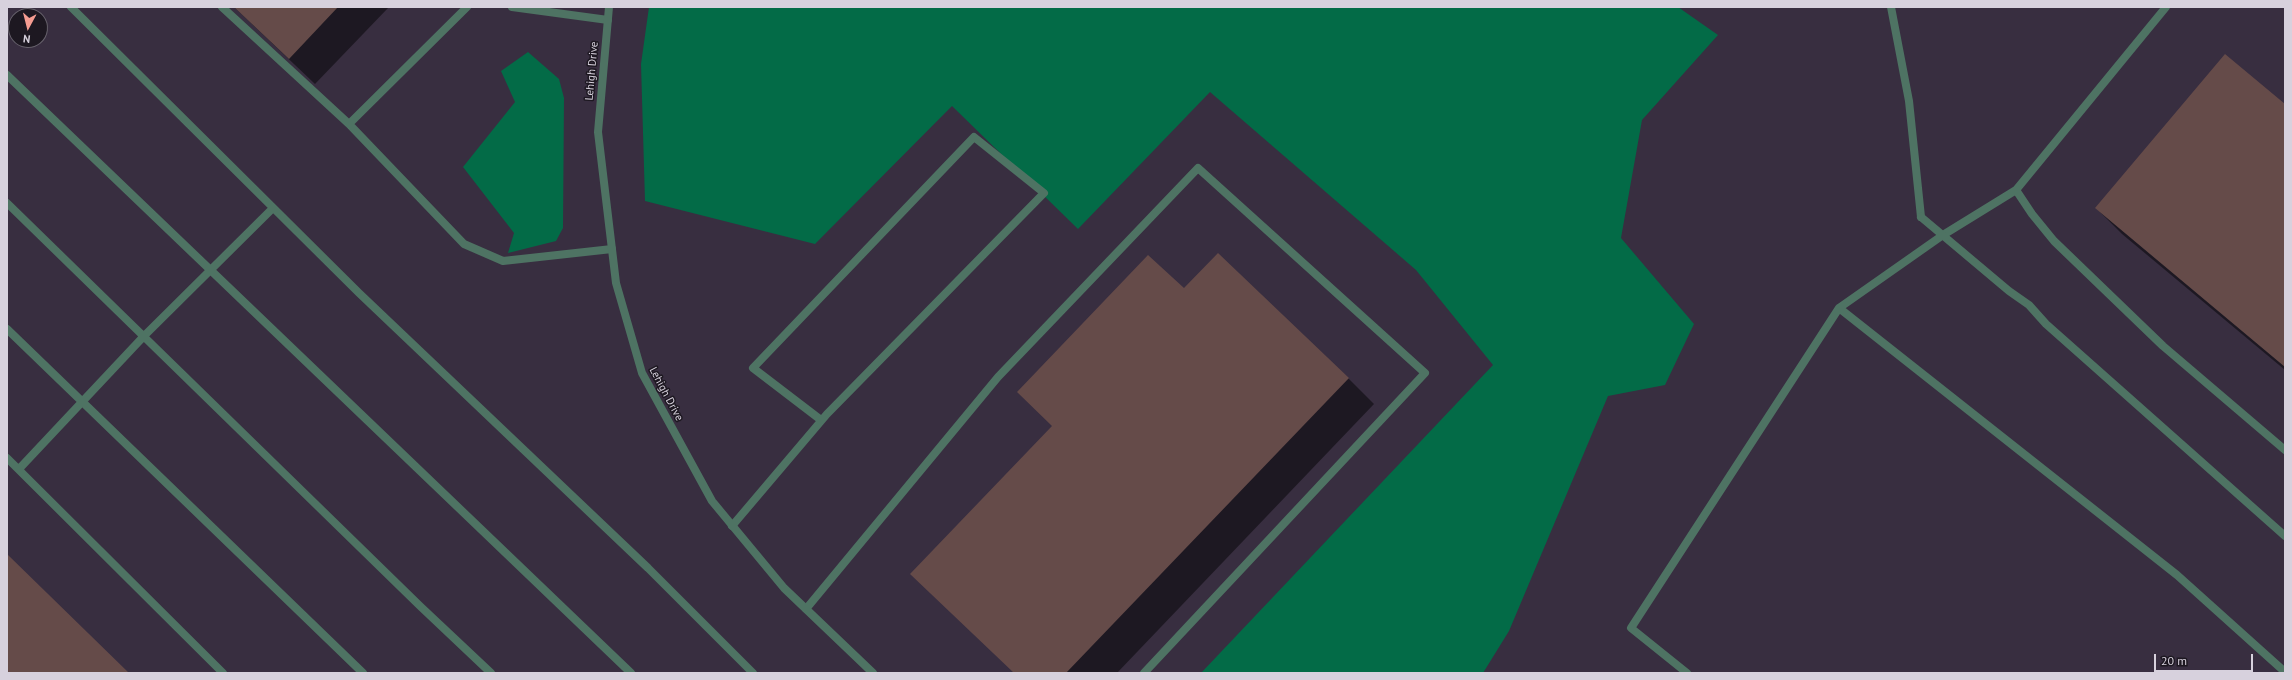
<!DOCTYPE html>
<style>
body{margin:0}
#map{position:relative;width:2292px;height:680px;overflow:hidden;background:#382e40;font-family:"PT Sans",sans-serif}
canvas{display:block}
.frame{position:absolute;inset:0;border:8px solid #d7d1dd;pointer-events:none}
.north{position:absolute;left:8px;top:8px;width:40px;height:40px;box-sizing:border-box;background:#1d1821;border:1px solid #67626c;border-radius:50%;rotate:187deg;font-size:11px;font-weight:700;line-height:16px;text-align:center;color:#d7d1dd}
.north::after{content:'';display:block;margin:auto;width:14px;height:18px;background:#f59c91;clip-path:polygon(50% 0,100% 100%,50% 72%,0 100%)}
.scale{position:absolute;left:2154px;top:654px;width:99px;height:18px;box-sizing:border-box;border:2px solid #d7d1dd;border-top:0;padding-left:5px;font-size:12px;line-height:14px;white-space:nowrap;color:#d7d1dd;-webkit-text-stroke:3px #1d1821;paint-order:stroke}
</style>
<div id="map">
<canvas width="2292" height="680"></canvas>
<div class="frame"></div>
<div class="north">N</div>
<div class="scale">20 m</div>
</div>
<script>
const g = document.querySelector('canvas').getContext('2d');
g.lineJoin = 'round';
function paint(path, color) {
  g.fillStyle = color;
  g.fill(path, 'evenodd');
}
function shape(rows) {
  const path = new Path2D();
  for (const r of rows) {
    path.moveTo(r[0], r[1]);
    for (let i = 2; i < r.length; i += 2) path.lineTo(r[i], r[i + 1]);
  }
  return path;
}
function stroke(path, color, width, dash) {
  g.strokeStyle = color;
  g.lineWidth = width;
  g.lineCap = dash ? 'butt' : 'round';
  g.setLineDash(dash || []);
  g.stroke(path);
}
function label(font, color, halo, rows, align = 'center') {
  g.font = font + ' "PT Sans",sans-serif';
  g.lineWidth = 3;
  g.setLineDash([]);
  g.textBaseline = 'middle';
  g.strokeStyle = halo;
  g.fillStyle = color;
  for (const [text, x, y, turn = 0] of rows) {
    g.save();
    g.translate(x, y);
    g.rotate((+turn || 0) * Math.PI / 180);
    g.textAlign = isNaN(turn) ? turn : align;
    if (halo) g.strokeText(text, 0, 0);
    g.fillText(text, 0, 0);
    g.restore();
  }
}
paint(shape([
 [649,7,1678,7,1718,35,1642,120,1621,238,1694,324,1665,385,1608,396,1509,631,1483,673,1201,673,1493,365,1416,270,1210,92,1078,229,952,106,815,244,645,201,641,64],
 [528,52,559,79,564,98,563,228,556,241,508,253,514,233,463,167,515,102,501,71]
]), '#036b47');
paint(shape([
 [234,7,389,7,315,84],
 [2285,106,2285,370,2122,234,2096,208],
 [1184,290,1348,378,1374,404,1117,673,1014,673]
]), '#0007');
paint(shape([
 [234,7,338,7,289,59],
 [2225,54,2285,104,2285,367,2095,208],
 [1218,253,1349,378,1066,673,1014,673,910,574,1052,426,1017,392,1148,255,1184,288],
 [7,554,129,673,7,673]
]), '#654b49');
stroke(shape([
 [71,7,359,293,648,568,753,673],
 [222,7,349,124,464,244,503,261,612,249],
 [512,7,608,20],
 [1891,7,1909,101,1921,217],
 [7,75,631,673],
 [349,124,467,7],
 [2016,190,2032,214,2054,241,2163,346,2285,450],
 [7,203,420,606,491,673],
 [1839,308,1943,235,2016,190,2166,7],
 [7,329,363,673],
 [7,458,223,673],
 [19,469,144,336,273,208],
 [732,526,827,414,1044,193,974,137,753,368,821,420],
 [806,609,998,377,1198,168,1425,373,1144,673],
 [1687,673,1631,628,1839,308,2177,575,2285,672]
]), '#4e7363', 8);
stroke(shape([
 [609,7,598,132,616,283,642,373,712,501,784,588,873,673],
 [1921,217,2009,291,2029,305,2046,324,2285,536]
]), '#4e7363', 8);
label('11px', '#d7d1dd', '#1d1821', [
 ["Lehigh Drive",592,71,-85],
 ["Lehigh Drive",666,394,62]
]);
</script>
